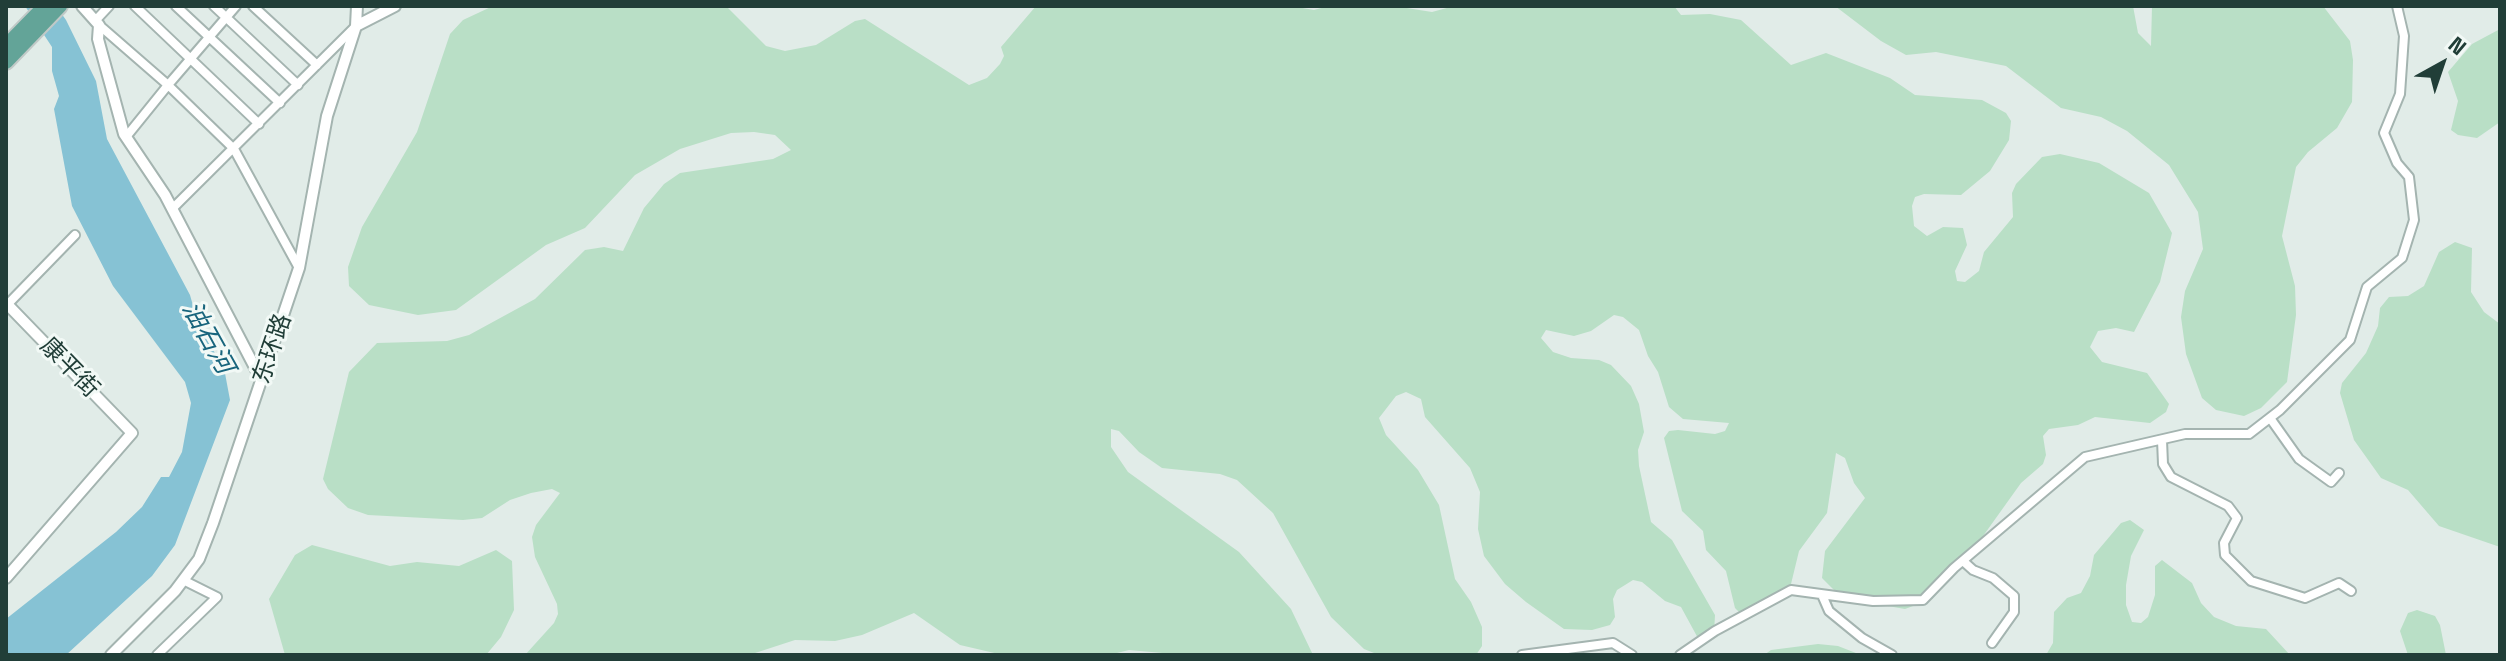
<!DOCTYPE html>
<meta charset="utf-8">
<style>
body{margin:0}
#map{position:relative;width:2506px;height:661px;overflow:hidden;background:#e1ece8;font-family:"Space Grotesk",sans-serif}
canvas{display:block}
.frame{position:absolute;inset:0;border:8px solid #213e38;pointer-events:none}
.north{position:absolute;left:2402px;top:24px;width:80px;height:80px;-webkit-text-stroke:6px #f2f9f6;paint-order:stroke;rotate:40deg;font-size:22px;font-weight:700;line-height:32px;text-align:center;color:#213e38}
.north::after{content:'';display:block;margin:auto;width:28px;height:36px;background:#213e38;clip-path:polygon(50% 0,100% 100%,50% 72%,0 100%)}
</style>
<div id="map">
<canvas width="2506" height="661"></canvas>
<div class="frame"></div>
<div class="north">N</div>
</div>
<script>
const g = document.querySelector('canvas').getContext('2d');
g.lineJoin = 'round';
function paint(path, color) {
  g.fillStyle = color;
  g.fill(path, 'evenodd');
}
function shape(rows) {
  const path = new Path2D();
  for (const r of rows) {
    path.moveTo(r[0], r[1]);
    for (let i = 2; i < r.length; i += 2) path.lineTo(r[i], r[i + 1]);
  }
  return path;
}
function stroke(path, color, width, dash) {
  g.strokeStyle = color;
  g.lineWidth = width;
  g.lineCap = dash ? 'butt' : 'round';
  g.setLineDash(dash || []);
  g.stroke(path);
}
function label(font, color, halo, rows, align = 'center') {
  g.font = font + ' "Space Grotesk","Noto Sans SC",sans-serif';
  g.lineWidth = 6;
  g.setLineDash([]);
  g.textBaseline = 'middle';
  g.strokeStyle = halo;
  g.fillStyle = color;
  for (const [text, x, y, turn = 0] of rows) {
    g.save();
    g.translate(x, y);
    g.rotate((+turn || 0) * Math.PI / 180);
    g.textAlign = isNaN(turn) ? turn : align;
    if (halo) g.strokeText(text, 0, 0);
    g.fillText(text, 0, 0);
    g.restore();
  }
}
paint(shape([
 [493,6,726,6,766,46,785,51,816,45,855,21,865,19,969,85,987,78,1000,64,1004,56,1001,47,1036,6,1291,6,1314,10,1329,6,1394,6,1432,12,1454,6,1674,6,1681,15,1710,14,1741,20,1791,65,1826,53,1890,78,1915,95,1982,100,2006,113,2011,121,2009,140,1990,171,1961,195,1924,194,1915,197,1912,206,1914,226,1927,236,1943,227,1963,228,1967,245,1955,271,1957,281,1965,282,1979,271,1984,252,2013,217,2012,193,2016,184,2042,157,2060,154,2099,163,2149,193,2172,233,2160,282,2134,332,2116,328,2098,331,2090,347,2102,362,2147,373,2169,404,2166,412,2150,423,2095,417,2078,425,2049,429,2043,436,2046,455,2043,464,2021,483,1958,571,1932,599,1905,609,1859,601,1834,590,1822,578,1825,551,1865,498,1854,483,1845,458,1836,453,1827,513,1799,551,1791,584,1747,620,1735,608,1726,571,1706,550,1703,531,1682,511,1664,438,1669,431,1678,430,1715,434,1725,431,1729,423,1683,419,1669,407,1658,372,1648,356,1639,330,1623,317,1614,315,1591,331,1574,336,1546,330,1541,338,1553,352,1571,358,1599,360,1611,365,1631,386,1639,404,1644,432,1638,450,1639,466,1651,522,1672,540,1715,615,1714,634,1708,641,1699,640,1681,607,1665,601,1642,582,1633,580,1617,590,1613,599,1615,617,1610,625,1592,630,1564,629,1526,602,1505,584,1484,556,1478,529,1480,492,1470,468,1425,417,1421,399,1406,392,1396,396,1379,418,1386,435,1418,470,1439,505,1455,579,1471,602,1482,627,1482,646,1476,655,1379,655,1364,649,1331,617,1273,513,1237,480,1220,474,1162,468,1139,452,1119,431,1111,429,1111,447,1128,472,1239,552,1291,609,1313,655,1185,655,1129,650,1109,655,1003,655,960,645,914,613,862,635,835,641,795,640,749,655,525,655,554,623,558,614,557,604,535,557,532,537,536,525,560,493,552,489,531,493,510,500,482,518,463,520,368,515,348,508,328,489,323,479,349,372,377,343,447,341,469,335,535,299,585,250,604,247,623,251,644,208,664,184,680,173,773,159,791,150,775,135,754,132,731,133,680,149,635,175,585,228,546,245,456,310,418,315,369,305,349,286,348,267,362,227,417,132,450,34,463,20],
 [1835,6,2133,6,2138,33,2151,46,2152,6,2323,6,2350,41,2353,60,2352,102,2337,128,2308,152,2296,167,2282,236,2295,286,2296,315,2287,382,2261,408,2244,416,2216,410,2202,398,2186,354,2181,317,2185,291,2203,249,2198,212,2169,165,2127,131,2101,117,2061,108,2006,66,1936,52,1906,55,1881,41],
 [2500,29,2500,122,2477,138,2458,135,2451,130,2458,101,2448,72,2472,44],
 [2455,242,2472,248,2471,292,2484,312,2500,324,2500,547,2439,526,2408,490,2381,478,2354,440,2340,393,2342,383,2366,353,2378,326,2380,308,2389,297,2408,296,2424,286,2439,252],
 [2130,520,2144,530,2131,556,2126,585,2126,605,2132,622,2141,623,2148,617,2155,595,2155,566,2162,560,2192,583,2201,603,2214,617,2236,626,2266,629,2290,655,2046,655,2053,643,2054,612,2067,598,2081,593,2090,576,2094,555,2121,523],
 [312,545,390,566,417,562,459,566,496,550,512,561,514,610,501,637,486,655,285,655,269,599,295,555],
 [2417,610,2435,616,2440,625,2446,655,2408,655,2400,631,2408,613],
 [1818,644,1838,646,1861,655,1764,655,1771,650]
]), '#b9dfc6');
paint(shape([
 [25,6,56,6,66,20,96,81,107,139,190,295,199,327,224,368,230,400,175,545,152,576,66,655,6,655,6,619,116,532,142,507,161,477,169,477,182,452,191,403,185,382,113,286,72,206,54,109,59,96,52,71,52,47]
]), '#86c2d4');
const minor = shape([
 [135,6,259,124],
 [176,6,280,103],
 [214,6,298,85],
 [236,6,168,85,234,149,299,268],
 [253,6,317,65],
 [95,21,109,6],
 [99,25,168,85,126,137],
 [172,209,355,27],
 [6,306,75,235],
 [2270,418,2299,459,2331,482,2339,473],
 [2162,440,2163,464,2171,477,2228,506,2237,518,2224,543,2225,555,2251,581,2305,598,2339,583,2351,591],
 [1963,561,1973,570,1993,578,2014,596,2014,612,1992,643],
 [1822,595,1829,611,1862,638,1892,655],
 [157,655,217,597,183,580],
 [1522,655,1613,643,1632,655],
 [1680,655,1715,631,1791,590,1873,601,1923,600,1954,568,2085,457,2185,434,2249,434,2280,410,2350,340,2367,287,2402,258,2414,220,2409,177,2397,163,2384,133,2400,94,2404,36,2397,6]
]);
const tertiary = shape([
 [82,6,99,25,98,39,124,134,165,195,262,381],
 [356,26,395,6],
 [6,303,132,433,6,578],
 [111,655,175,591,199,559,213,523,299,268,327,116,356,26,357,6]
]);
const primary = shape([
 [6,46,45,6],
 [6,62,60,6]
]);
stroke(minor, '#a4b4b0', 12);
stroke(tertiary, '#a4b4b0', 14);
stroke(primary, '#c1c9c7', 18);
stroke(minor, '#fff', 8);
stroke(tertiary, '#fff', 10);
stroke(primary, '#63a498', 14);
label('24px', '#213e38', '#f2f9f6', [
 ["东环路",273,349,-71],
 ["康平街",69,368,46]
]);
label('italic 26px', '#18657d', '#f2f9f6', [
 ["油石河",207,338,61]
]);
</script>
